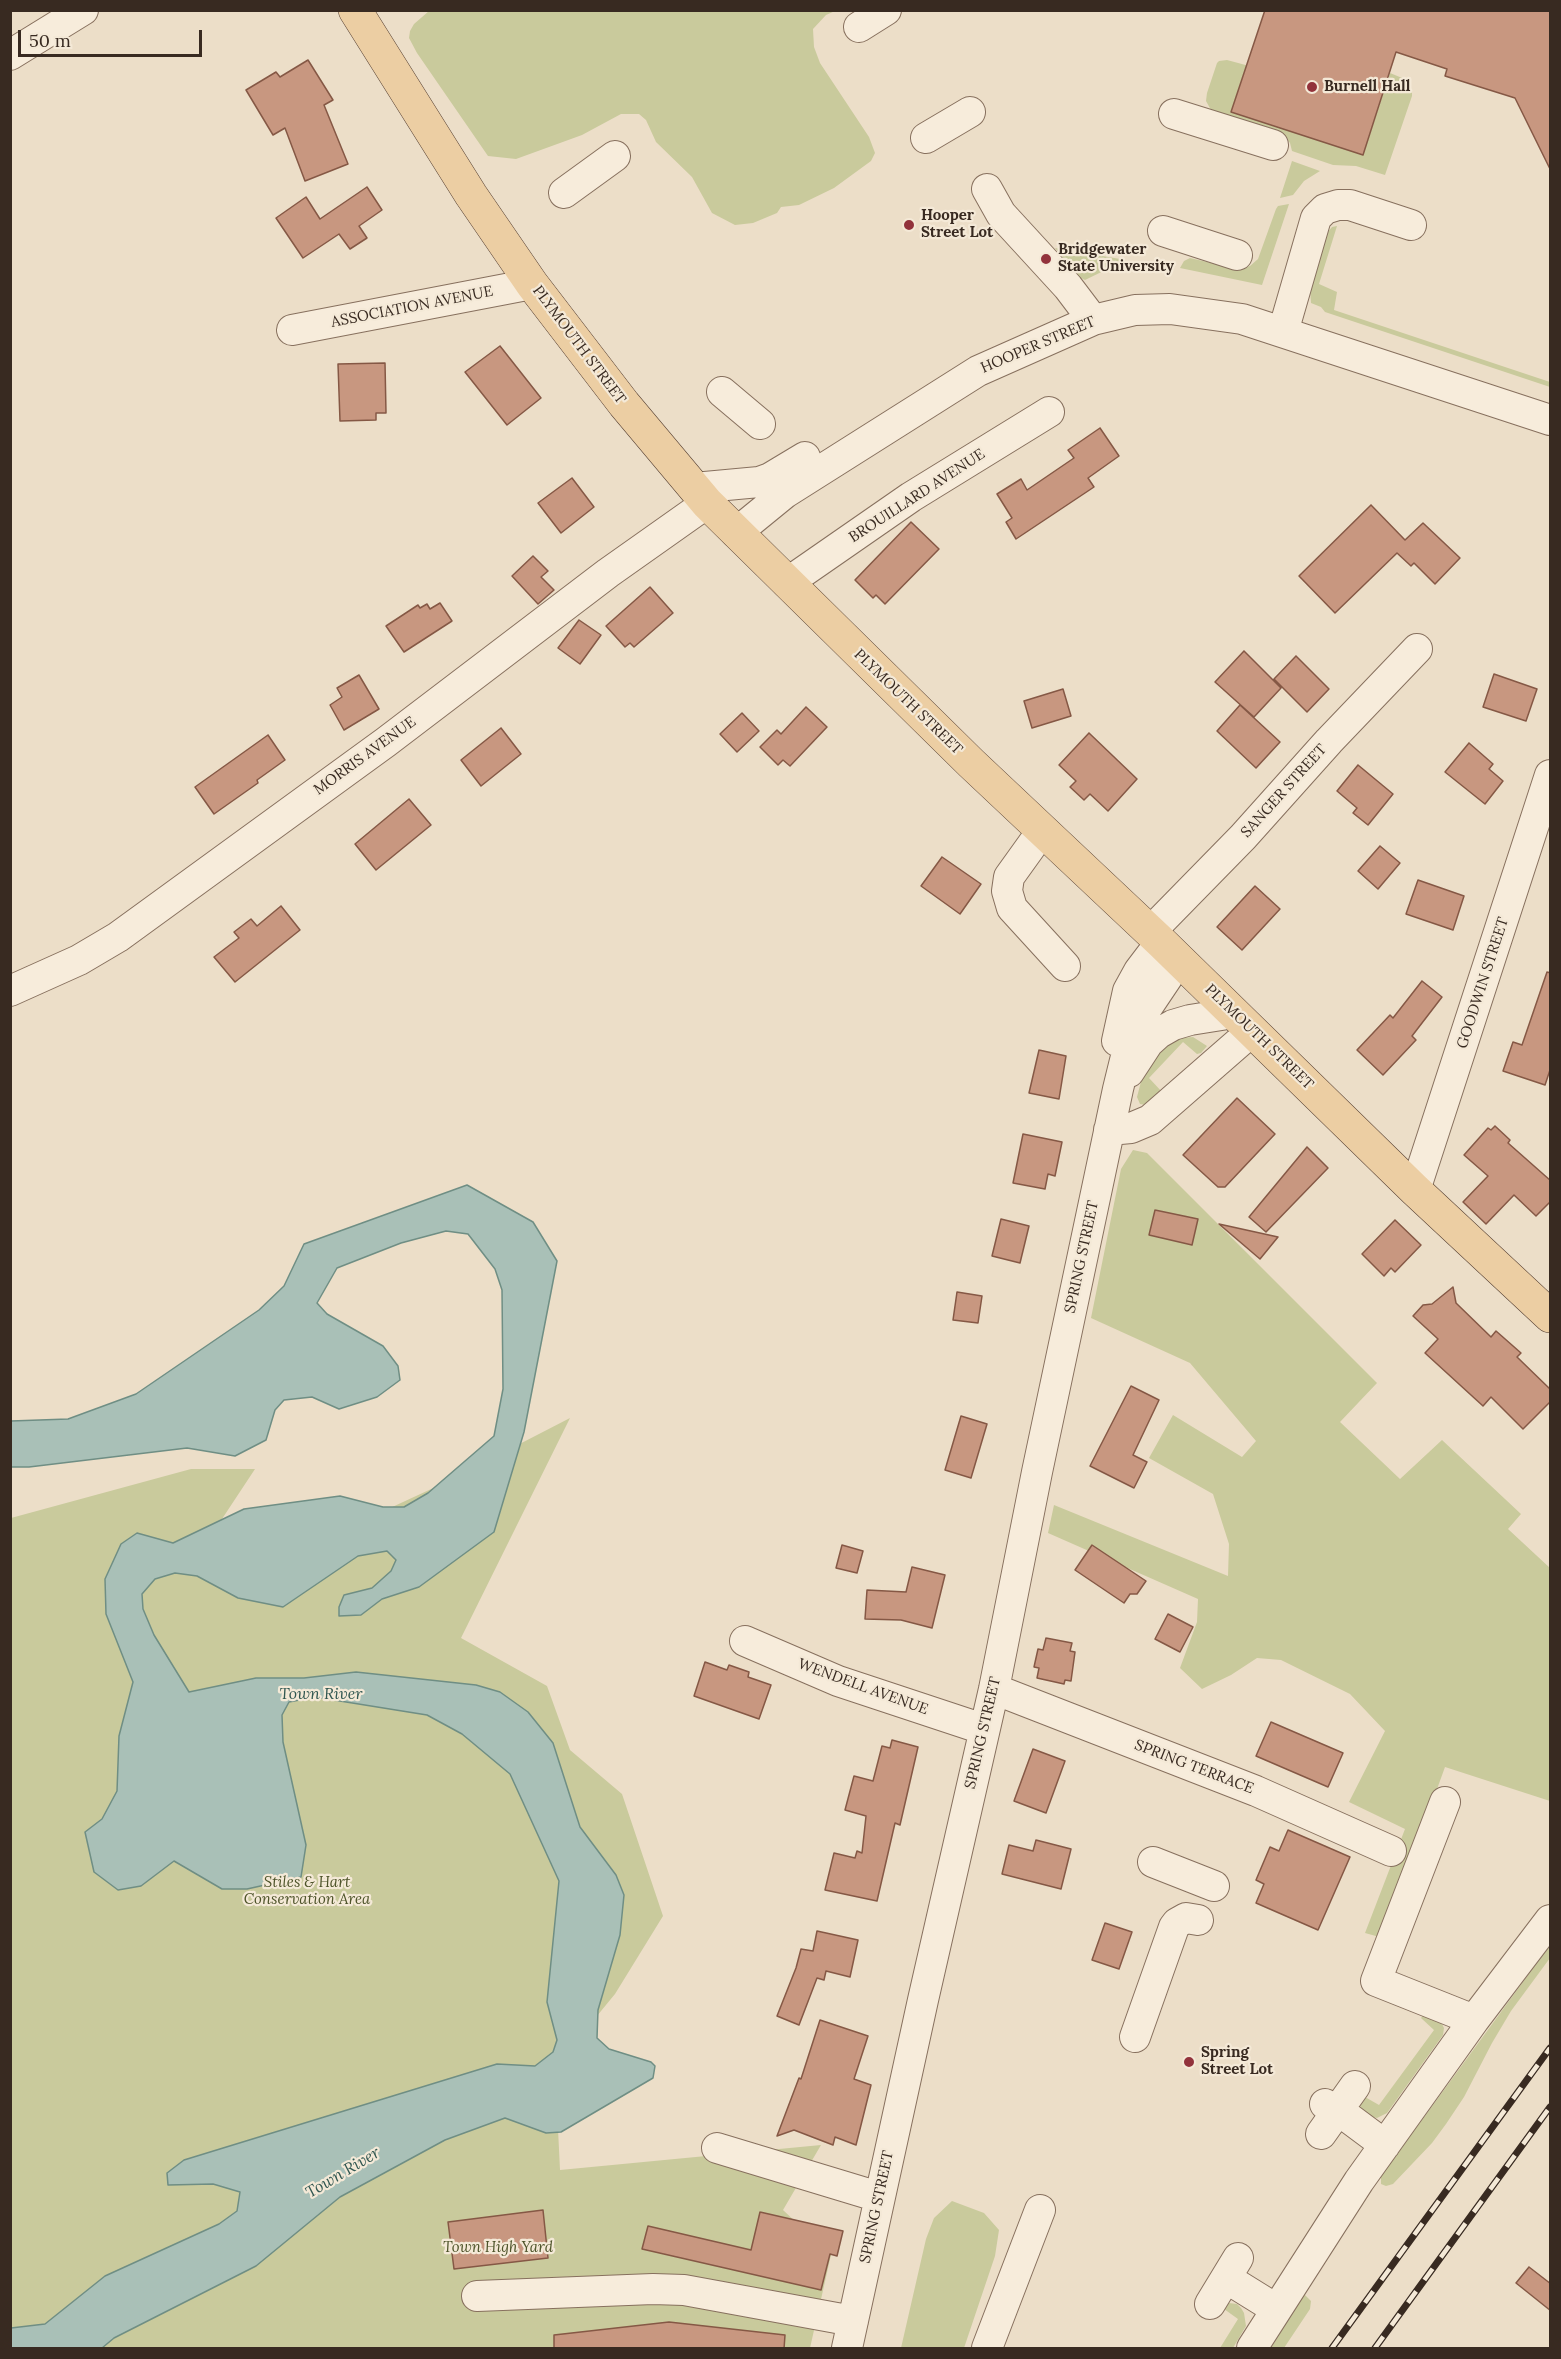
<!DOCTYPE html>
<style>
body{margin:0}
#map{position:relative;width:1561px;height:2359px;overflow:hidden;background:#ecdec8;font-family:Lora,serif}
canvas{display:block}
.frame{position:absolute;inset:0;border:12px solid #382a21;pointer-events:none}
.scale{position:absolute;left:18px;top:30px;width:184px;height:27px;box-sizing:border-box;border:3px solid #382a21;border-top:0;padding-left:8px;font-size:18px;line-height:21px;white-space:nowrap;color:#382a21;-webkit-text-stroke:4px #f4e9d7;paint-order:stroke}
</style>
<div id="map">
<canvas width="1561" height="2359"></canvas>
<div class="frame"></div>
<div class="scale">50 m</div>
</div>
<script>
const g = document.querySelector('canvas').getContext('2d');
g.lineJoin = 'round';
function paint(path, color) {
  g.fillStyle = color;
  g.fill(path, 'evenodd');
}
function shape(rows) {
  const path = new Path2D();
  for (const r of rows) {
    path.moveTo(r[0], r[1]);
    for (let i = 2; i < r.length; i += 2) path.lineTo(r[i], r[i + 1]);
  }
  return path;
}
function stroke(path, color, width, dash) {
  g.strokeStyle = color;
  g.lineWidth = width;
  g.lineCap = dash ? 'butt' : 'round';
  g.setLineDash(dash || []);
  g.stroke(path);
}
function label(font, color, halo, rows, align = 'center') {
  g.font = font + ' Lora,serif';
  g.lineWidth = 4.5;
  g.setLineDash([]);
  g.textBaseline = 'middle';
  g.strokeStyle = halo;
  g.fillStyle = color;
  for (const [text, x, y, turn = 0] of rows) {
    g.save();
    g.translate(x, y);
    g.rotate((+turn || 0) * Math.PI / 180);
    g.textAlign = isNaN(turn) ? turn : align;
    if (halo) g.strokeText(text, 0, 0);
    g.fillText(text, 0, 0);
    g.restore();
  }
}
paint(shape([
 [429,11,835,11,826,15,813,29,814,47,820,63,869,137,875,153,871,161,834,188,799,205,781,207,777,213,753,223,735,225,712,213,692,177,656,142,646,120,639,114,621,114,582,135,516,159,488,156,417,53,409,38,410,31,414,24],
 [1227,60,1253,67,1244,72,1231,112,1363,155,1390,73,1407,80,1412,90,1412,96,1385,175,1356,166,1333,165,1292,151,1290,143,1284,135,1211,110,1206,101,1207,93,1217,63,1219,61],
 [1292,161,1320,171,1304,181,1293,195,1280,198],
 [1289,204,1262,285,1180,268,1184,261,1190,258,1237,269,1250,266,1258,259,1276,209,1278,206],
 [1337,226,1319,284,1337,292,1334,310,1550,382,1550,387,1325,312,1321,307,1311,303,1310,289,1326,234,1332,227],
 [1055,248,1126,260,1085,280,1079,277],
 [1193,1037,1207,1046,1201,1053,1197,1054,1183,1042,1149,1078,1163,1093,1146,1105,1140,1104,1137,1097,1143,1074,1158,1050,1181,1038],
 [1133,1150,1147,1153,1377,1383,1340,1422,1400,1479,1442,1440,1521,1514,1508,1529,1550,1568,1550,1801,1445,1767,1383,1938,1365,1933,1405,1829,1349,1802,1385,1731,1350,1694,1281,1660,1257,1658,1231,1675,1202,1689,1180,1668,1197,1622,1198,1599,1048,1533,1054,1505,1228,1576,1229,1544,1213,1494,1149,1458,1173,1415,1242,1457,1256,1441,1190,1363,1091,1318,1121,1169],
 [570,1418,461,1638,547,1686,570,1750,622,1794,663,1916,615,1994,555,2067,560,2170,821,2145,783,2210,831,2255,810,2348,11,2348,11,1518,191,1469,255,1469,220,1522,336,1533,442,1484],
 [1550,1945,1550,1958,1511,2011,1492,2043,1464,2097,1446,2124,1432,2143,1393,2184,1386,2186,1381,2184,1381,2176],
 [1423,2015,1441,2022,1444,2028,1443,2035,1387,2113,1377,2118,1368,2116,1361,2110,1360,2104,1365,2097,1379,2105,1434,2030,1421,2018],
 [952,2201,984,2213,999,2230,995,2256,964,2348,901,2348,926,2239,934,2218],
 [1304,2294,1311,2301,1310,2309,1284,2348,1271,2348],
 [1229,2303,1237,2304,1241,2308,1244,2313,1246,2326,1233,2348,1220,2348,1238,2319,1224,2309]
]), '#c9ca9c');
const water = shape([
 [467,1185,533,1222,557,1261,524,1432,494,1532,419,1587,382,1599,361,1615,339,1616,339,1607,344,1595,372,1588,391,1571,396,1560,387,1551,358,1556,283,1607,238,1598,197,1576,175,1573,155,1579,142,1594,143,1609,154,1635,189,1692,256,1678,304,1678,356,1672,476,1685,500,1692,528,1712,553,1743,580,1827,616,1875,624,1895,620,1935,598,2010,597,2038,609,2049,651,2062,655,2066,653,2078,561,2132,546,2133,505,2118,445,2140,340,2197,256,2266,114,2338,102,2348,11,2348,11,2328,45,2324,105,2276,219,2224,237,2211,240,2192,213,2184,168,2185,167,2173,184,2160,497,2064,535,2066,553,2052,557,2040,547,2002,559,1881,510,1774,462,1734,427,1715,315,1697,289,1702,282,1715,283,1742,306,1845,301,1877,247,1889,222,1889,174,1861,141,1886,118,1890,94,1872,85,1832,102,1819,117,1791,119,1736,133,1682,106,1614,105,1579,121,1544,137,1533,173,1543,244,1509,340,1496,383,1507,404,1507,428,1493,494,1436,503,1389,502,1290,495,1269,468,1234,446,1231,401,1243,337,1268,317,1303,327,1314,383,1346,398,1366,400,1380,377,1397,339,1409,312,1397,284,1400,275,1410,266,1440,235,1456,187,1448,29,1467,11,1467,11,1421,68,1419,136,1394,259,1310,284,1286,304,1244,467,1185]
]);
paint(water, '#a9c0b7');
stroke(water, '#6f8e84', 1.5);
const building = shape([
 [1265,10,1551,10,1551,171,1515,98,1445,76,1447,69,1396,52,1363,155,1231,112,1265,10],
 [308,60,333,100,324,105,348,164,305,181,285,128,273,135,246,90,276,72,280,77,308,60],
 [367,187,382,210,359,226,367,238,350,249,339,234,303,258,276,218,306,197,320,219,367,187],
 [500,346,541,398,507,425,465,372,500,346],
 [385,363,386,413,376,413,376,420,340,421,338,364,385,363],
 [1100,428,1119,456,1088,478,1094,487,1016,539,1006,522,1012,518,997,494,1021,479,1027,490,1074,458,1068,450,1100,428],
 [572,478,594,507,561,533,538,503,572,478],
 [1371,505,1405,540,1423,523,1460,558,1435,584,1414,563,1411,566,1397,553,1335,613,1299,576,1371,505],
 [911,522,939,549,885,604,876,595,873,598,855,580,911,522],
 [533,556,548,571,541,577,554,590,538,604,512,576,533,556],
 [650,587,673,613,634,647,630,643,625,647,606,626,650,587],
 [440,603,452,621,404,652,386,626,418,605,420,608,427,604,430,609,440,603],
 [579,620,601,635,580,664,558,648,579,620],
 [1244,651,1281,688,1254,717,1215,682,1244,651],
 [1296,656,1329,689,1307,712,1274,679,1296,656],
 [1494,674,1537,689,1526,721,1483,707,1494,674],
 [359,675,379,709,344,730,330,705,342,697,337,688,359,675],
 [1063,689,1071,716,1032,728,1024,701,1063,689],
 [1240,705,1280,742,1256,768,1217,731,1240,705],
 [806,707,827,727,790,766,783,760,778,765,760,747,777,730,781,734,806,707],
 [742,713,759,731,737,752,720,734,742,713],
 [501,728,521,754,481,786,461,760,501,728],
 [1089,733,1137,779,1108,811,1090,794,1084,800,1070,787,1076,781,1059,765,1089,733],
 [268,735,285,760,257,780,258,783,214,814,195,787,268,735],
 [1469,743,1493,764,1489,769,1503,781,1485,804,1445,772,1469,743],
 [1358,765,1393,794,1368,825,1353,813,1357,808,1337,791,1358,765],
 [409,799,431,825,376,870,355,844,409,799],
 [1380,846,1400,863,1378,889,1358,871,1380,846],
 [942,857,981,884,960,914,921,886,942,857],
 [1418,880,1464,896,1453,930,1406,914,1418,880],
 [1255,886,1280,909,1242,950,1217,927,1255,886],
 [281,906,300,930,235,982,214,957,239,938,234,932,251,919,257,926,281,906],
 [1547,972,1551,973,1551,1067,1545,1085,1503,1071,1513,1042,1522,1045,1547,972],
 [1422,981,1442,997,1412,1036,1416,1040,1383,1075,1357,1050,1390,1015,1393,1018,1422,981],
 [1039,1050,1066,1056,1059,1099,1029,1093,1039,1050],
 [1237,1098,1275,1134,1225,1187,1218,1187,1183,1155,1237,1098],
 [1495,1126,1510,1140,1508,1143,1551,1181,1551,1201,1536,1216,1514,1195,1486,1224,1463,1202,1488,1176,1464,1155,1488,1128,1491,1130,1495,1126],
 [1023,1134,1062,1142,1055,1176,1048,1174,1045,1189,1013,1183,1023,1134],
 [1307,1147,1328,1168,1266,1232,1249,1217,1307,1147],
 [1155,1210,1198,1219,1192,1245,1149,1235,1155,1210],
 [1001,1219,1029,1226,1020,1263,992,1256,1001,1219],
 [1395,1220,1421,1245,1395,1272,1391,1268,1384,1276,1362,1254,1395,1220],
 [1219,1224,1278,1237,1260,1259,1219,1224],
 [1453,1287,1456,1303,1491,1337,1496,1331,1521,1353,1517,1357,1551,1390,1551,1401,1523,1429,1491,1397,1483,1406,1425,1353,1438,1339,1413,1316,1423,1305,1432,1304,1453,1287],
 [957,1292,982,1296,978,1323,953,1320,957,1292],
 [1131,1386,1159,1400,1133,1455,1147,1462,1134,1488,1090,1466,1131,1386],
 [961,1416,987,1424,971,1478,945,1470,961,1416],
 [842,1545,863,1551,857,1573,836,1568,842,1545],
 [1092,1545,1146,1581,1137,1594,1130,1594,1124,1603,1075,1570,1092,1545],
 [912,1567,945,1575,932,1628,901,1620,865,1619,867,1590,906,1592,912,1567],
 [1168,1614,1193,1627,1180,1652,1155,1639,1168,1614],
 [1046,1638,1072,1643,1070,1651,1075,1652,1071,1681,1065,1680,1064,1684,1037,1678,1039,1668,1034,1667,1038,1649,1043,1650,1046,1638],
 [705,1662,727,1670,729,1665,749,1672,748,1677,771,1685,759,1719,694,1696,705,1662],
 [1271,1722,1343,1753,1328,1787,1256,1756,1271,1722],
 [892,1740,918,1747,900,1825,895,1823,877,1901,825,1890,834,1853,855,1858,857,1851,862,1853,866,1816,845,1810,854,1776,873,1781,882,1746,890,1748,892,1740],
 [1033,1749,1065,1761,1046,1813,1014,1801,1033,1749],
 [1288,1830,1350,1857,1318,1930,1256,1903,1264,1884,1256,1880,1270,1847,1279,1851,1288,1830],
 [1036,1840,1071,1849,1061,1889,1002,1874,1009,1845,1033,1851,1036,1840],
 [1105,1923,1132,1932,1119,1969,1092,1960,1105,1923],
 [817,1931,858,1940,850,1977,826,1971,824,1980,817,1978,799,2025,777,2016,796,1968,801,1949,813,1951,817,1931],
 [820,2020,868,2036,854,2079,871,2085,856,2145,835,2137,833,2145,794,2130,777,2136,799,2078,801,2079,820,2020],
 [543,2210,548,2258,454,2269,448,2222,543,2210],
 [760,2212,843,2231,837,2256,830,2254,821,2290,642,2249,648,2226,751,2250,760,2212],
 [1529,2267,1551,2284,1551,2311,1516,2283,1529,2267],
 [669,2322,785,2335,784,2349,554,2349,554,2335,669,2322]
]);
paint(building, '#c89780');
stroke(building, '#855845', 1.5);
const minor = shape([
 [859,27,886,10],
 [10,55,83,10],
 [1174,114,1273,145],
 [926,138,970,112],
 [987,189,1001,214,1068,287,1093,320],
 [564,193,615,156],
 [1163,231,1237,255],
 [292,330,532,284],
 [1283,332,1316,218,1325,209,1338,205,1350,205,1411,225],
 [722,392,760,424],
 [694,488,759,482,770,478,805,457],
 [736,533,785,493,978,371,1093,320,1135,310,1170,309,1242,319,1550,420],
 [787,583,911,497,1049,412],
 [1042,831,1009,877,1007,891,1012,908,1065,966],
 [1150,932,1243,837,1329,741,1417,649],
 [10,991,79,960,118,937,386,742,608,573,707,503],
 [1117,1041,1128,991,1139,971,1161,942],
 [1129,1072,1148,1043,1159,1033,1173,1025,1190,1020,1234,1013],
 [1109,1130,1131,1128,1150,1120,1252,1031],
 [1415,1190,1550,775],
 [745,1641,838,1681,983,1729],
 [994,1689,1256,1791,1391,1851],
 [1445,1802,1376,1981,1474,2020],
 [1153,1862,1214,1886],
 [1135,2037,1174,1927,1177,1923,1186,1918,1198,1920],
 [1325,2104,1338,2110,1385,2145],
 [1321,2134,1355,2086],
 [717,2148,879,2197],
 [1226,2278,1276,2309],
 [477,2296,653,2289,684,2290,853,2321],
 [1210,2304,1238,2258],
 [847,2348,923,2000,994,1689,1037,1472,1118,1089,1131,1036,1136,1024,1179,960],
 [987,2348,1040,2210],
 [1252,2348,1359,2181,1474,2020,1550,1920]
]);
const major = shape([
 [355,10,471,195,532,284,624,404,707,503,971,763,1161,942,1415,1190,1550,1316]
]);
stroke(minor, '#87705e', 32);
stroke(major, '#553f32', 34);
stroke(minor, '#f7ecdb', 30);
stroke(major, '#eccea3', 33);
const rail = shape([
 [1332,2348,1550,2048],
 [1375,2348,1550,2107]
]);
stroke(rail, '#382a21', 7);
stroke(rail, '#f4e9d7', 4.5, [14]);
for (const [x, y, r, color] of [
 [1312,87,6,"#92323b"],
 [909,225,6,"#92323b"],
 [1046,259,6,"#92323b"],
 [1189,2062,6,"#92323b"]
]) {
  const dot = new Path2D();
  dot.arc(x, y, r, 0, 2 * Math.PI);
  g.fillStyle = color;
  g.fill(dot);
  stroke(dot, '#f4e9d7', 2);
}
label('bold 15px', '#382a21', '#f4e9d7', [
 ["Burnell Hall",1324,87],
 ["Hooper",921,216],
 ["Street Lot",921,233],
 ["Bridgewater",1058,250],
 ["State University",1058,267],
 ["Spring",1201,2053],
 ["Street Lot",1201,2070]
], 'left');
label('15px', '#382a21', '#f4e9d7', [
 ["ASSOCIATION AVENUE",412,307,-11],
 ["PLYMOUTH STREET",579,345,53],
 ["HOOPER STREET",1038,345,-23],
 ["BROUILLARD AVENUE",917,496,-33],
 ["PLYMOUTH STREET",908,702,44],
 ["MORRIS AVENUE",365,756,-36],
 ["SANGER STREET",1284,791,-48],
 ["GOODWIN STREET",1483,983,-72],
 ["PLYMOUTH STREET",1259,1037,44],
 ["SPRING STREET",1082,1257,-78],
 ["WENDELL AVENUE",863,1687,20],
 ["SPRING STREET",983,1733,-77],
 ["SPRING TERRACE",1194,1767,21],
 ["SPRING STREET",877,2207,-78]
]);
label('italic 15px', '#4d5329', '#f4e9d7', [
 ["Stiles & Hart",307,1883],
 ["Conservation Area",307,1900],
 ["Town High Yard",498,2248]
]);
label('italic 16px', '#315751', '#f4e9d7', [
 ["Town River",321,1694],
 ["Town River",343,2173,-31]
]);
</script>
